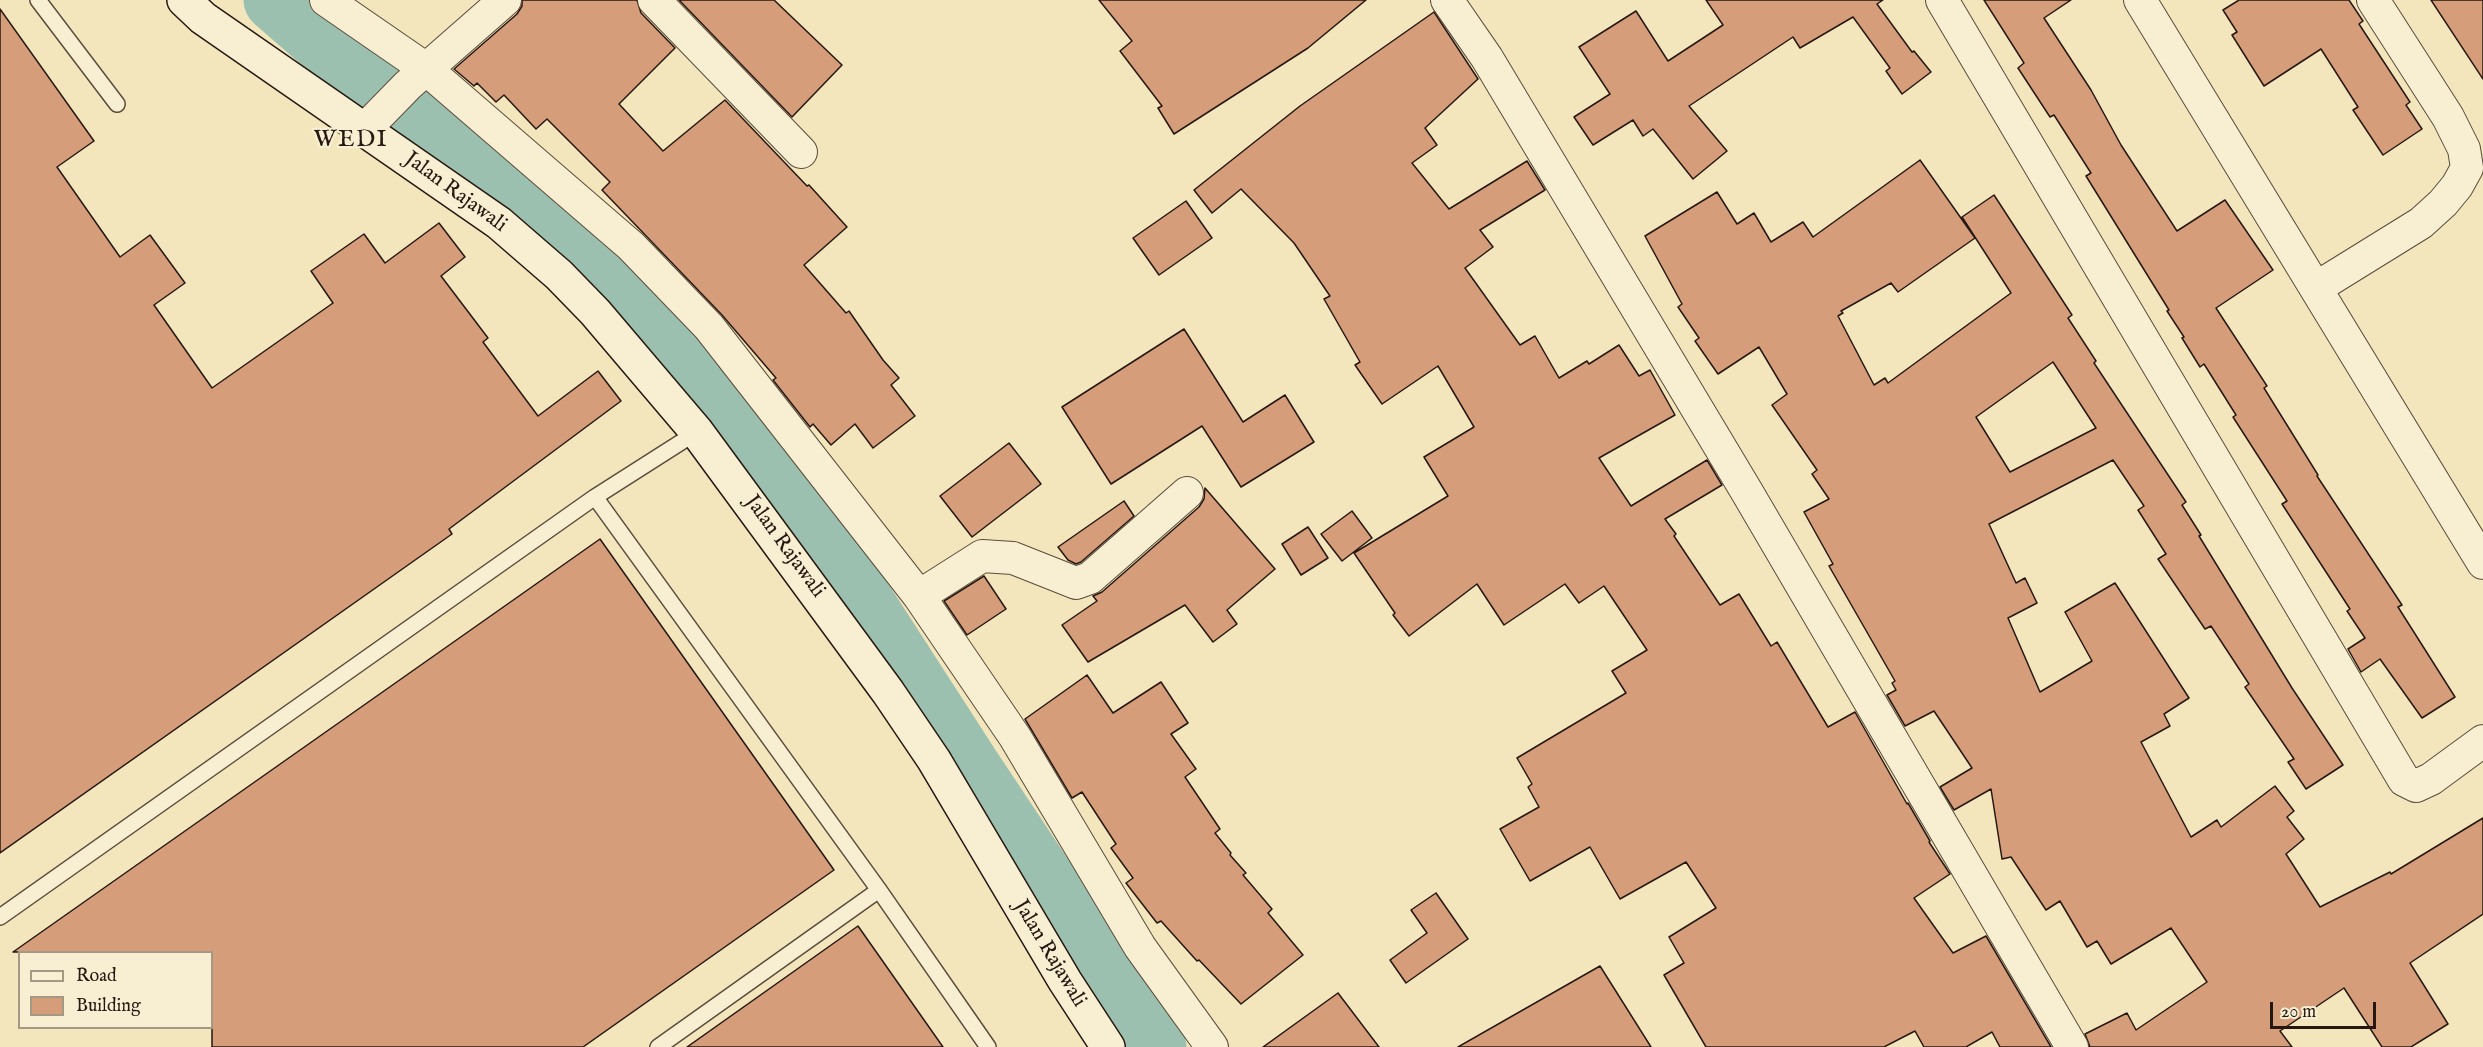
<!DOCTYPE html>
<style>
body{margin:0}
#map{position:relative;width:2483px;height:1047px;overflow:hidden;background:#f4e6bc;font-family:"IM FELL English",serif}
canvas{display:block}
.legend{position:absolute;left:18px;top:951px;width:195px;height:78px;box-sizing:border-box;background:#f8efd3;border:2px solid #a49985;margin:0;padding:8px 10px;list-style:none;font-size:18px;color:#261811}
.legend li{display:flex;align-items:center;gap:12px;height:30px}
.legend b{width:30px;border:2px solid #a49985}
.scale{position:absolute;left:2270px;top:1002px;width:106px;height:27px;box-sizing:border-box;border:3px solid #261811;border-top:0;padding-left:8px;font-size:18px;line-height:21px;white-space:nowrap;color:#261811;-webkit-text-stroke:4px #f8efd3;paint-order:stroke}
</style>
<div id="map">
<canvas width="2483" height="1047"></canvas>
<ul class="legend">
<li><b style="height:8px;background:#f8efd3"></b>Road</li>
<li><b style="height:16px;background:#d59d7a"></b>Building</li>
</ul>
<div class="scale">20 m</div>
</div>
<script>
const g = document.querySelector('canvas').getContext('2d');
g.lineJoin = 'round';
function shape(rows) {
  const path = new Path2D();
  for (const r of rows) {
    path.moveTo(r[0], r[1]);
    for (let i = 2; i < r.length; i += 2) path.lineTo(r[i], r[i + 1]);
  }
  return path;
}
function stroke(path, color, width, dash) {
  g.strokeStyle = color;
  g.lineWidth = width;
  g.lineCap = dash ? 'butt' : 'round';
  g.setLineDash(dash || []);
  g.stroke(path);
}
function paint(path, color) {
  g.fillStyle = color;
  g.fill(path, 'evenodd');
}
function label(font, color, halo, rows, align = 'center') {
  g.font = font + ' "IM FELL English",serif';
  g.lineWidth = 4.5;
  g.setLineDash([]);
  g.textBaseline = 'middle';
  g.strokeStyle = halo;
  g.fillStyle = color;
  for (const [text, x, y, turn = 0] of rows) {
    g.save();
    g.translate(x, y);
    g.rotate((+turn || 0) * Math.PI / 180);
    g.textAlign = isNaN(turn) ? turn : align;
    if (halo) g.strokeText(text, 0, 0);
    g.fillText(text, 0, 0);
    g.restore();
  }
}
stroke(shape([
 [275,0,607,289,762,446,969,767,1155,1047]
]), '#9cc0af', 63);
const building = shape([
 [522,0,637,0,641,13,675,48,619,104,663,151,725,100,807,186,809,185,847,227,804,265,846,313,849,311,883,360,899,378,891,385,915,416,873,448,855,424,831,445,813,424,810,427,773,380,776,378,722,315,602,190,610,182,547,119,536,129,504,95,496,102,477,83,474,86,454,69,517,14,522,6,522,0],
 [679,0,774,0,842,65,792,117,679,0],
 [1099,0,1366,0,1308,48,1174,134,1158,108,1162,106,1120,51,1132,41,1099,0],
 [1706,0,1883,0,1877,4,1912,52,1914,51,1931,72,1902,94,1886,71,1890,68,1853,17,1800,48,1793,37,1689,106,1727,151,1693,179,1653,129,1643,136,1633,120,1593,145,1574,117,1610,94,1579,47,1636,11,1668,61,1723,25,1706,0],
 [1984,0,2071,0,2044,18,2091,90,2121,145,2177,231,2225,200,2273,270,2216,308,2267,386,2264,388,2318,475,2317,476,2402,605,2398,607,2455,697,2422,718,2380,659,2361,672,2348,649,2365,638,2347,611,2350,609,2282,504,2287,501,2233,417,2236,415,2204,364,2200,367,2182,338,2184,337,2167,311,2169,310,2086,176,2091,173,2054,115,2050,117,2018,68,2024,63,1984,0],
 [2239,0,2349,0,2363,21,2359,24,2410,102,2406,105,2422,129,2383,155,2353,110,2358,107,2321,49,2264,86,2232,35,2237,32,2223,10,2239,0],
 [2431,0,2483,0,2483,79,2431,0],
 [0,9,94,141,57,167,120,257,150,235,185,283,154,305,212,388,333,303,311,271,364,234,385,263,439,223,465,257,441,276,488,338,483,342,538,416,598,371,621,401,449,529,452,534,0,853,0,9],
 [1434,12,1478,79,1425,128,1437,145,1412,163,1449,209,1527,161,1545,190,1480,230,1493,247,1465,268,1520,345,1535,336,1559,378,1587,361,1589,364,1619,345,1639,376,1650,370,1675,415,1599,458,1631,506,1707,460,1722,485,1665,519,1676,534,1674,536,1720,605,1739,594,1771,646,1777,642,1828,727,1855,712,1907,804,1908,803,1930,841,1929,842,1950,874,1914,898,1953,953,1986,936,2051,1047,2000,1047,1992,1032,1966,1047,1924,1047,1915,1031,1884,1047,1706,1047,1664,975,1684,963,1669,937,1716,908,1686,862,1620,899,1590,847,1530,881,1500,829,1539,807,1528,787,1532,784,1517,758,1626,693,1612,671,1647,650,1604,586,1579,603,1565,584,1504,625,1477,584,1409,636,1393,615,1395,613,1354,553,1448,496,1424,457,1474,427,1438,366,1382,404,1355,365,1360,362,1324,299,1330,296,1294,243,1241,189,1212,213,1194,190,1300,106,1434,12],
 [1920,160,1975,238,1898,292,1891,283,1841,311,1843,313,1838,316,1874,385,1885,378,1888,383,2011,293,1962,217,1994,195,2072,315,2068,318,2096,361,2094,363,2186,502,2182,505,2201,535,2199,536,2292,688,2343,765,2306,789,2288,762,2294,759,2245,687,2249,684,2211,626,2205,629,2158,559,2166,554,2138,510,2144,506,2113,460,1989,524,2016,583,2025,578,2037,603,2008,618,2040,692,2092,661,2065,612,2115,583,2189,698,2164,714,2170,726,2141,742,2191,837,2217,820,2221,827,2275,786,2294,811,2287,817,2304,839,2286,854,2320,907,2390,872,2391,874,2483,818,2483,914,2410,963,2448,1024,2411,1047,2382,1047,2344,988,2280,1031,2292,1047,2090,1047,2085,1034,2127,1013,2136,1030,2207,982,2171,928,2111,964,2097,941,2087,947,2060,901,2046,910,2011,857,2002,859,1991,789,1954,810,1940,787,1972,768,1934,711,1905,726,1887,695,1896,690,1892,683,1895,681,1829,566,1833,564,1804,512,1829,499,1812,474,1817,470,1772,405,1787,394,1759,347,1718,374,1695,341,1699,338,1678,307,1682,304,1645,236,1717,192,1737,224,1754,213,1771,242,1803,222,1813,237,1920,160],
 [2053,362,2096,428,2010,472,1976,417,2053,362],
 [1186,201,1212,238,1159,275,1133,238,1186,201],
 [1184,329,1243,422,1285,395,1314,442,1241,487,1202,426,1111,484,1062,407,1184,329],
 [1009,443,1041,484,972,537,940,496,1009,443],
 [1205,488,1275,569,1227,610,1237,624,1213,642,1185,605,1088,662,1062,625,1097,601,1093,596,1102,592,1199,507,1204,499,1205,488],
 [1124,501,1134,516,1081,562,1076,564,1068,560,1058,547,1124,501],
 [1352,511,1372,538,1342,561,1321,534,1352,511],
 [1308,527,1328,558,1301,575,1282,544,1308,527],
 [600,539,834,870,583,1047,212,1047,212,952,13,952,600,539],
 [984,576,1006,609,967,635,944,601,984,576],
 [1087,675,1113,713,1161,682,1188,723,1171,734,1196,769,1185,777,1220,829,1215,833,1231,853,1230,855,1246,873,1243,875,1272,909,1268,913,1303,955,1241,1004,1199,960,1197,961,1161,921,1157,923,1126,883,1133,878,1111,848,1116,844,1082,792,1072,798,1025,719,1087,675],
 [1436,893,1468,939,1406,983,1390,960,1427,933,1411,910,1436,893],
 [858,926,943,1047,687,1047,858,926],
 [1600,966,1651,1047,1458,1047,1600,966],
 [1338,993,1379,1047,1263,1047,1338,993]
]);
paint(building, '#d59d7a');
stroke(building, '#261811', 1.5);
const lane = shape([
 [38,0,117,104],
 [595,497,879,890,988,1047],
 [0,917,595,497,697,432],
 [658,1047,879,890]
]);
const street = shape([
 [326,0,426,69,631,246,709,327,919,596,1015,737,1140,947,1212,1047],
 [654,0,801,152],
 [1447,0,1487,58,1747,492,2072,1047],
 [1942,0,2404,780,2416,786,2431,779,2483,741],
 [2140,0,2483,563],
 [365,129,408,85,505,0],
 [2316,288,2421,223,2443,203,2457,186,2467,168,2464,149,2448,117,2373,0],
 [919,596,982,556,1013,558,1076,583,1090,578,1187,493]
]);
const secondary = shape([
 [184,0,203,18,499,223,559,275,595,312,697,432,888,692,934,760,1065,981,1108,1047]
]);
stroke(lane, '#5a4c3c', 18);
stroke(street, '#5a4c3c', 34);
stroke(secondary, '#261811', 36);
stroke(lane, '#f8efd3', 15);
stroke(street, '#f8efd3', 32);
stroke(secondary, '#f8efd3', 33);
label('21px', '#261811', '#f8efd3', [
 ["Jalan Rajawali",455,193,36],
 ["Jalan Rajawali",784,547,54],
 ["Jalan Rajawali",1049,954,59]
]);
g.letterSpacing = '1.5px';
label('24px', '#261811', '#f8efd3', [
 ["WEDI",351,141]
]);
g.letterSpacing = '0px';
</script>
